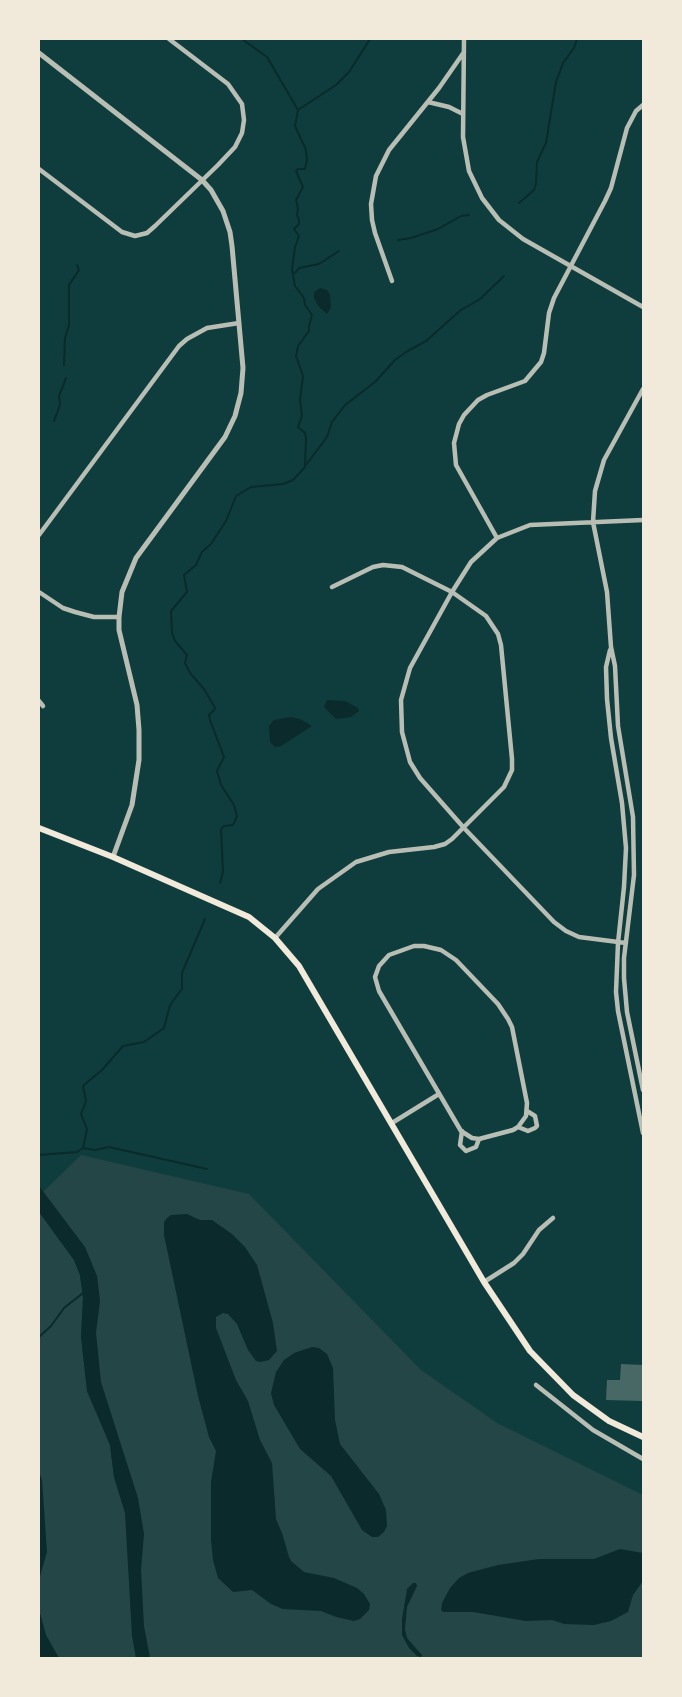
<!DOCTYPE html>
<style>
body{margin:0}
#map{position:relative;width:682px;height:1697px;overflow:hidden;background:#0f3d3e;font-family:Commissioner,sans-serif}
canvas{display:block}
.frame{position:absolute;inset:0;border:40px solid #f1e9da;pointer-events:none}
</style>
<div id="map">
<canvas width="682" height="1697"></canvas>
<div class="frame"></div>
</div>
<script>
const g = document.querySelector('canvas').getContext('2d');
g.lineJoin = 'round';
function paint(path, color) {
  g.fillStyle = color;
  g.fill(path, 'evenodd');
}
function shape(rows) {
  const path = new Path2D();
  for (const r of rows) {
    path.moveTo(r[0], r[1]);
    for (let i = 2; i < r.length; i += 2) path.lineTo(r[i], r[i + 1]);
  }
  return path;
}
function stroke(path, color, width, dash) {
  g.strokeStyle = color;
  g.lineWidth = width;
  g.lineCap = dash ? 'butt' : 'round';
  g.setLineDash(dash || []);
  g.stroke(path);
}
paint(shape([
 [81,1155,249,1194,421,1370,497,1423,643,1495,643,1658,139,1658,134,1643,136,1658,39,1658,39,1212,74,1260,80,1275,83,1298,81,1337,87,1391,110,1445,114,1477,122,1503,92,1358,84,1269,40,1195]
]), '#244646');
paint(shape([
 [320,288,327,290,330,295,331,308,327,314,318,306,314,298,314,292],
 [327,700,345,701,358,708,359,711,351,717,336,719,324,707],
 [290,717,300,719,312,726,281,746,275,747,270,742,269,726,274,720],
 [39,1186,85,1247,97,1276,100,1301,96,1333,101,1382,138,1498,144,1534,141,1570,144,1626,150,1658,136,1658,132,1636,125,1513,114,1477,110,1445,87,1391,81,1337,83,1298,80,1275,74,1260,39,1212],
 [187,1214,200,1220,212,1220,232,1234,245,1247,257,1265,273,1323,277,1351,269,1360,260,1362,256,1361,248,1350,237,1324,228,1314,223,1313,216,1317,216,1328,236,1380,248,1401,260,1440,272,1463,276,1519,282,1533,289,1557,291,1561,304,1572,334,1578,357,1588,364,1594,370,1604,369,1610,360,1619,354,1621,336,1617,321,1611,283,1609,271,1604,252,1590,233,1592,218,1578,213,1560,211,1540,211,1482,216,1451,209,1437,198,1396,164,1235,164,1222,167,1218,171,1215],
 [312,1347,319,1348,327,1354,333,1368,335,1420,340,1444,379,1494,386,1510,387,1526,384,1532,378,1537,372,1537,362,1530,331,1476,300,1449,274,1405,271,1393,276,1372,284,1360,294,1353],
 [39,1471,42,1480,47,1552,39,1580],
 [620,1549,643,1553,643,1581,633,1595,628,1612,611,1621,594,1625,564,1624,552,1620,526,1621,473,1612,443,1612,441,1610,442,1603,450,1588,459,1578,468,1573,498,1565,539,1559,594,1559],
 [413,1583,416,1583,417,1586,407,1607,405,1629,407,1638,422,1655,421,1657,417,1656,409,1648,402,1635,402,1619,407,1589],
 [39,1609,46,1635,59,1658,39,1658]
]), '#0a2a2b');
stroke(shape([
 [298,110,336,85,349,72,370,39],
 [519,203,534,190,536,184,537,162,546,143,556,82,563,63,574,48,577,39],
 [398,240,411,238,438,229,461,216,469,215],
 [295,273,299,268,319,264,339,251],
 [64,365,65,338,69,325,69,285,79,270,77,265],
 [54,421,60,405,59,396,66,378],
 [306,465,327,437,332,422,345,405,375,382,395,360,406,352,426,341,461,310,480,299,504,276],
 [220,883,223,872,221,829,224,826,233,825,237,816,234,805,221,785,217,771,224,757,210,720,209,715,215,709,214,706,204,689,190,673,185,663,187,655,175,641,172,633,171,611,187,592,184,575,196,565,202,552,211,544,226,521,236,496,251,487,283,484,293,480,305,467,306,438,305,433,298,427,302,416,300,400,303,376,296,356,298,346,309,331,309,326,312,315,305,305,304,298,295,286,292,269,295,247,299,236,294,229,299,224,299,220,297,215,298,209,296,200,303,187,296,171,298,169,305,169,307,160,306,150,295,126,298,110,267,57,242,39],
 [83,1148,95,1150,109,1147,207,1169],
 [39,1155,77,1152,83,1148,87,1129,81,1114,86,1101,83,1086,102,1070,123,1046,144,1042,164,1028,170,1005,182,989,182,973,205,919],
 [39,1337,51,1326,64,1308,83,1293]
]), '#0a2a2b', 2);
paint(shape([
 [621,1364,643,1365,643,1401,606,1400,607,1380,620,1380]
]), '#486865');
stroke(shape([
 [464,39,463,137,469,171,482,198,499,220,523,239,643,307],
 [428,102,449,107,463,114],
 [39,169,122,232,135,236,147,233,155,226,218,165,235,147,242,133,244,120,242,104,228,84,169,39],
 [392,281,375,233,372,220,371,204,376,176,389,150,439,88,464,52],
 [643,389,604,460,595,491,593,522,607,592,611,647,615,666,618,726,633,817,634,875,624,958,624,978,627,1012,643,1090],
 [39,535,179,346,187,339,207,328,239,323],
 [497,538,456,465,454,443,459,424,464,415,478,400,487,395,525,381,541,362,544,353,549,313,554,298,605,201,611,188,627,128,636,111,643,105],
 [39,592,63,608,75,612,94,617,119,617],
 [610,650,606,667,607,699,611,738,622,803,626,848,624,887,618,943,616,992,618,1011,643,1133],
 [39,701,43,706],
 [275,938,318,889,356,862,389,852,434,847,445,844,452,839,504,787,512,770,512,759,501,645,498,634,486,616,452,592,402,567,383,565,373,567,332,587],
 [626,943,579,937,566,931,554,922,464,828,420,778,410,762,402,732,401,700,410,668,452,592,471,562,497,538,530,525,643,520],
 [414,946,424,946,441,950,456,960,498,1004,508,1019,512,1027,527,1103,526,1116,518,1127,513,1130,479,1139,472,1138,461,1131,379,991,375,977,379,966,389,955,414,946],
 [392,1123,439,1094],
 [518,1127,528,1131,535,1128,537,1126,535,1116,527,1111],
 [462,1131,460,1145,466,1151,476,1147,479,1139],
 [484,1282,514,1263,523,1254,539,1230,553,1218],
 [536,1385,593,1430,643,1459]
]), '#b8beb3', 4.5);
stroke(shape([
 [39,53,202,180,211,190,223,211,230,232,232,246,243,368,241,393,235,416,225,437,136,558,122,592,119,617,119,630,137,705,139,730,139,760,132,805,113,857]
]), '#b8beb3', 5);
stroke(shape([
 [39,828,113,857,249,917,275,938,299,966,484,1282,530,1351,573,1395,609,1421,643,1437]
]), '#f1e9da', 6);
</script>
